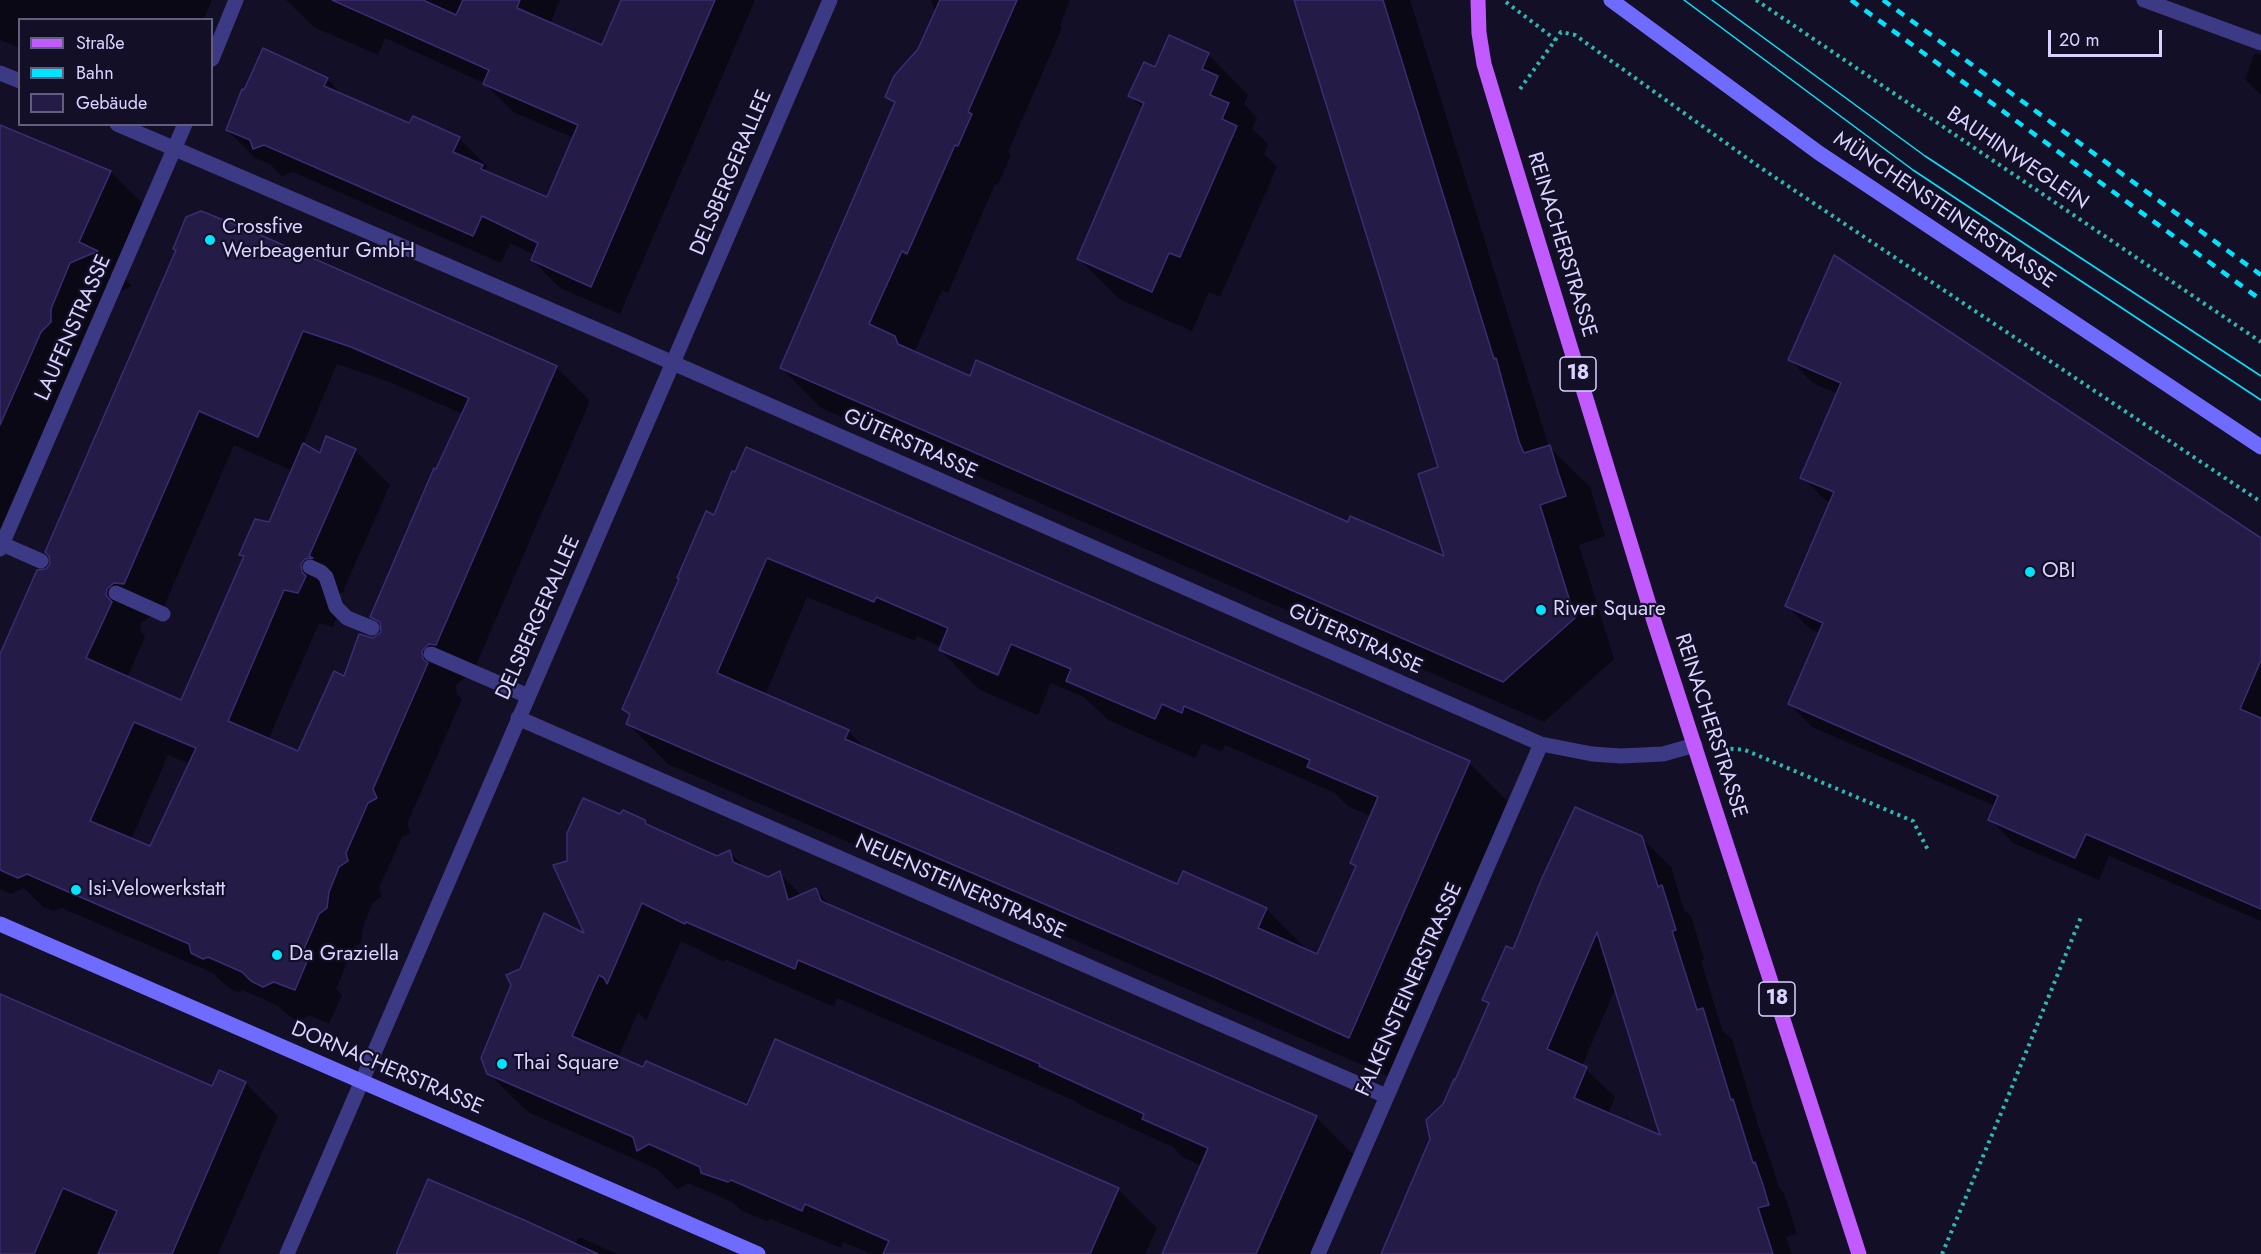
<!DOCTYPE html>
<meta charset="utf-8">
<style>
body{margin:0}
#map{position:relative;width:2261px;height:1254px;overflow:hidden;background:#130f26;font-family:Jost,sans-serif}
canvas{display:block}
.legend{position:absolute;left:18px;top:18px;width:195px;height:108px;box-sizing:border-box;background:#130f26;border:2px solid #625e7d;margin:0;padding:8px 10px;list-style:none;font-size:18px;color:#d9d4ff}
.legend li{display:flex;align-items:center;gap:12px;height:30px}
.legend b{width:30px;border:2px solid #625e7d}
.scale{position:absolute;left:2048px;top:30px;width:114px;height:27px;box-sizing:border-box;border:3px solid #d9d4ff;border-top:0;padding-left:8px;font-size:18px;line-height:21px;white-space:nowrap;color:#d9d4ff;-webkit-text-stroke:4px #130f26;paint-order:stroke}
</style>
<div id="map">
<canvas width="2261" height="1254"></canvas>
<ul class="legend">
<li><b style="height:8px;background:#c25bff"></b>Straße</li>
<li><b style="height:8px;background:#00e5ff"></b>Bahn</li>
<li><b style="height:16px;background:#241b47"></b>Gebäude</li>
</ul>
<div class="scale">20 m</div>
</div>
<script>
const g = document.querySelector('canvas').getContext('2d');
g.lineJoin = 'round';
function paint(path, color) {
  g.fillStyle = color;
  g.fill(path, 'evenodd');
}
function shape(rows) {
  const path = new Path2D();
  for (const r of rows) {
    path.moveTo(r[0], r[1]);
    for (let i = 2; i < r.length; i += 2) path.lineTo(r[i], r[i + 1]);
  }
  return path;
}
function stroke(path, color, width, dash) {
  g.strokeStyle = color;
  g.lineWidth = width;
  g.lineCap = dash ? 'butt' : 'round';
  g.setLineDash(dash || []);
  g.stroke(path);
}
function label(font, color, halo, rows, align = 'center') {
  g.font = font + ' Jost,sans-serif';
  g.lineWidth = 4.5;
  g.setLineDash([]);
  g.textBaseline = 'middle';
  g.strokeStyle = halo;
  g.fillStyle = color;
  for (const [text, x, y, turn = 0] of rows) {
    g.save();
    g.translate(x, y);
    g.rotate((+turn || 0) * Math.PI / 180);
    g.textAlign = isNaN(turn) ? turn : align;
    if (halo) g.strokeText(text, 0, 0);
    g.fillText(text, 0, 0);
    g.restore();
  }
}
paint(shape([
 [0,0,212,0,203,20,20,20,20,48,0,40],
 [286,0,459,0,463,3,465,0,560,0,550,24,603,47,623,0,755,0,620,314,560,288,532,260,535,255,510,243,501,263,293,172,282,176,270,164,255,158,227,130,327,79,345,97,410,125,459,138,487,166,486,170,491,175,548,199,574,138,513,112,484,83,385,38,378,55,314,27],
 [931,0,1070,0,1060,26,1062,28,1008,152,1011,155,998,185,995,184,948,293,942,290,914,353,971,378,1349,524,1447,559,1440,468,1295,0,1410,0,1549,447,1590,487,1605,536,1579,545,1614,659,1544,722,821,408,781,368,896,105,887,97,920,50,936,13],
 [2255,53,2261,55,2261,95,2245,79],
 [1208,54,1248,95,1244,104,1257,118,1252,129,1268,144,1264,154,1277,167,1220,297,1209,292,1192,331,1119,299,1079,259,1144,109,1130,96,1156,69],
 [0,125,111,172,146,207,117,271,132,286,106,298,0,541],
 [177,251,556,367,590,401,470,679,464,678,456,685,457,694,462,699,407,824,411,833,402,837,379,888,382,896,373,902,363,927,361,942,353,948,336,989,342,995,329,1024,309,1015,298,1021,288,1015,278,1006,243,990,238,992,227,987,213,973,62,908,53,911,43,907,24,888,11,894,0,889,0,659,43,572,51,566],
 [337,364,387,381,463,414,372,616,382,626,382,633,373,639,345,678,299,753,268,740,319,623,333,627,339,611,335,598,339,593,345,592,343,591,390,485,355,450,321,455,303,445],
 [234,445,293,471,270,524,241,554,245,558,181,702,127,678,145,637,140,630,141,623,149,617,159,618],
 [168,755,190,764,151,848,131,840],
 [1790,360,2261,540,2261,921,2109,856,2099,880,2013,843,1990,819,1995,806,1812,727,1789,704,1820,633,1810,629,1787,606,1831,503,1825,500,1802,477,1838,394,1813,383],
 [714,517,1469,763,1509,803,1390,1077,668,764,628,724,631,716,624,709],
 [807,597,915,641,917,636,941,647,940,650,980,690,1038,715,1051,683,1084,697,1108,720,1195,758,1202,743,1222,752,1225,745,1335,793,1349,807,1371,816,1352,863,1357,868,1318,956,1306,951,1306,949,1266,909,1178,886,867,750,848,731,765,695],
 [621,815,644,821,651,828,717,857,729,852,748,870,768,878,779,873,802,896,815,890,834,908,1316,1117,1355,1156,1312,1254,1163,1254,1202,1166,1183,1157,1173,1147,1080,1105,1075,1101,986,1062,837,998,834,1007,725,959,724,962,681,941,646,1021,638,1012,618,1058,747,1106,1118,1189,1157,1228,1145,1254,871,1254,843,1242,841,1248,771,1219,767,1221,742,1211,732,1202,688,1183,677,1189,657,1169,528,1112,488,1073,587,936,568,862],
 [1642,838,1671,867,1684,910,1691,916,1704,959,1701,960,1722,1030,1732,1039,1759,1128,1780,1189,1784,1193,1797,1234,1786,1237,1792,1254,1383,1254,1445,1104,1489,1006,1484,1000,1514,951],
 [1616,987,1662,1138,1608,1114,1615,1097,1582,1066],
 [0,995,213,1088,245,1083,278,1116,218,1254,0,1254],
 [579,1237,617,1254,398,1254,575,1245]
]), '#0007');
const building = shape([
 [332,0,423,0,456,15,463,0,520,0,517,8,602,45,621,0,715,0,591,287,531,260,538,243,482,216,473,236,264,145,253,149,250,140,226,130,242,89,244,90,263,48,328,78,324,86,409,123,413,116,460,137,453,152,483,165,481,169,547,197,578,125,483,84,489,70,332,0],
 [940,0,1017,0,968,112,972,114,958,146,955,145,907,254,902,251,869,324,895,336,898,344,970,376,976,360,1348,522,1350,516,1444,556,1418,474,1438,467,1294,0,1383,0,1494,359,1496,358,1519,442,1524,453,1550,445,1558,472,1566,496,1540,505,1575,618,1503,682,780,368,895,102,885,97,894,76,918,49,940,0],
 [1169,35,1209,53,1202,69,1218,76,1210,95,1229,103,1222,119,1237,126,1180,257,1169,253,1152,292,1077,259,1144,103,1128,96,1144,62,1155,67,1169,35],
 [0,125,111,171,79,242,98,251,70,263,51,309,51,322,41,332,0,425,0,125],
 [201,211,256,233,557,366,436,645,429,644,422,651,423,659,428,663,373,789,377,798,368,803,346,853,348,861,339,867,329,892,327,908,319,914,301,956,308,959,295,990,274,982,263,987,251,981,242,972,208,957,203,959,191,953,189,944,27,874,18,878,0,870,0,654,37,570,46,569,50,564,49,556,45,552,176,250,173,249,186,217,201,211],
 [303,331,351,347,469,398,436,469,434,468,370,617,380,622,381,632,373,638,359,634,344,676,334,671,298,751,228,721,284,590,298,593,306,576,302,572,301,564,305,559,313,558,309,556,356,449,326,436,320,453,303,443,269,522,255,519,239,555,244,556,181,700,86,658,112,602,106,595,107,589,114,583,124,584,199,411,258,437,303,331],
 [134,722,196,748,150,846,90,821,134,722],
 [1834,255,2261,538,2261,660,2240,709,2261,718,2261,909,2086,834,2075,858,1988,820,1998,796,1788,704,1823,623,1785,606,1834,492,1800,478,1841,383,1788,360,1834,255],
 [746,447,1470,761,1349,1038,1214,977,626,724,630,714,622,709,679,579,677,578,706,511,714,515,732,471,735,472,746,447],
 [767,558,874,602,876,597,948,628,939,650,998,675,1011,644,1071,669,1066,681,1155,719,1162,704,1182,713,1184,706,1310,760,1307,767,1378,797,1350,863,1356,866,1317,954,1258,928,1267,908,1183,871,1177,884,845,739,849,730,717,673,767,558],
 [583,798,620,814,623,810,645,820,646,824,717,856,730,850,733,862,768,877,780,871,788,900,816,888,821,901,1317,1116,1256,1254,1162,1254,1208,1148,1142,1119,1144,1114,1039,1066,1040,1064,946,1023,798,960,795,969,686,922,685,924,642,903,607,984,604,978,599,975,572,1036,643,1067,646,1061,747,1105,775,1039,1119,1188,1090,1254,883,1254,889,1241,805,1204,802,1211,731,1180,728,1182,701,1173,700,1167,649,1144,637,1151,633,1137,487,1074,481,1058,511,985,506,975,520,969,544,913,584,933,553,865,567,861,567,833,583,798],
 [1575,807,1642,836,1658,887,1662,885,1676,930,1672,931,1697,1010,1703,1008,1731,1100,1733,1099,1753,1163,1755,1162,1762,1182,1769,1205,1758,1208,1773,1254,1381,1254,1430,1139,1426,1120,1443,1104,1454,1079,1455,1080,1489,1003,1482,1000,1506,946,1513,949,1542,878,1575,807],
 [1597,932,1656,1123,1660,1135,1574,1098,1587,1067,1547,1049,1597,932],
 [0,994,212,1086,219,1070,246,1082,172,1254,98,1254,117,1211,63,1188,34,1254,0,1254,0,994],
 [428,1179,524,1220,598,1254,396,1254,428,1179]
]);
paint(building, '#241b47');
stroke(building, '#3b2d73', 1.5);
stroke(shape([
 [1756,0,2261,342],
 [1506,2,1556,40],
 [1520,89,1561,32,1575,35,1758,166,2261,502],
 [1723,748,1745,750,1913,821,1928,850],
 [1942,1254,2007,1099,2081,917]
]), '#2fb8b0', 4, [3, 4.5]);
stroke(shape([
 [2144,0,2261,43],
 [2,544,41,561],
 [310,567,321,572,326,577,336,607,347,618,372,628],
 [116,593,163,614],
 [431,654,528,696]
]), '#3d3a85', 15);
stroke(shape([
 [212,59,236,0],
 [0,73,20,81],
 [117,124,623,341,1541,744,1592,754,1621,756,1663,754,1695,745],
 [0,549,185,124],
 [518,718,1386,1096],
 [287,1254,830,0],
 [1318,1254,1541,744]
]), '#3d3a85', 15);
stroke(shape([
 [1611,0,1819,153,2261,447],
 [0,924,758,1254]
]), '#6f6bff', 15);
stroke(shape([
 [1478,0,1479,33,1484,64,1500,117,1654,621,1859,1254]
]), '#c25bff', 15);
stroke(shape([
 [1684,0,1913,170,2261,400],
 [1712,0,1925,156,2261,376]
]), '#00e5ff', 1.5);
stroke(shape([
 [1851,0,2261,300],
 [1883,0,2261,275]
]), '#00e5ff', 4.5, [9, 8]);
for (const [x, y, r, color] of [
 [210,240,6,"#00e5ff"],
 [2030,572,6,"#00e5ff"],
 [1541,610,6,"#00e5ff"],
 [76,890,6,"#00e5ff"],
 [277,955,6,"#00e5ff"],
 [502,1064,6,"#00e5ff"]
]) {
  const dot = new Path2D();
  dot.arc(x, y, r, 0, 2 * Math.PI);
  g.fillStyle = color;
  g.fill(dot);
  stroke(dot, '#130f26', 2);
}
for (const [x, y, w] of [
 [1578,374,36],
 [1777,999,36]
]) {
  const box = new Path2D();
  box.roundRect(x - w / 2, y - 17, w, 34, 4.5);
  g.fillStyle = '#130f26';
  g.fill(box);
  stroke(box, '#d9d4ff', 1.5);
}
label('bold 20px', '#d9d4ff', null, [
 ["18",1578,374],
 ["18",1777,999]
]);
label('21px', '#d9d4ff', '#130f26', [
 ["BAUHINWEGLEIN",2017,159,34],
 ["DELSBERGERALLEE",732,173,-67],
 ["MÜNCHENSTEINERSTRASSE",1944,211,34],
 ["REINACHERSTRASSE",1561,245,73],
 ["LAUFENSTRASSE",74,328,-66],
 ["GÜTERSTRASSE",910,445,24],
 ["DELSBERGERALLEE",539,618,-66],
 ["GÜTERSTRASSE",1355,640,24],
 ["REINACHERSTRASSE",1710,726,72],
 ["NEUENSTEINERSTRASSE",960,888,24],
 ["FALKENSTEINERSTRASSE",1410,990,-66],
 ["DORNACHERSTRASSE",387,1069,23]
]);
label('21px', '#d9d4ff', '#130f26', [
 ["Crossfive",222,228],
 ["Werbeagentur GmbH",222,252],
 ["OBI",2042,572],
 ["River Square",1553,610],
 ["Isi-Velowerkstatt",88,890],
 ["Da Graziella",289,955],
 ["Thai Square",514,1064]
], 'left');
</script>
